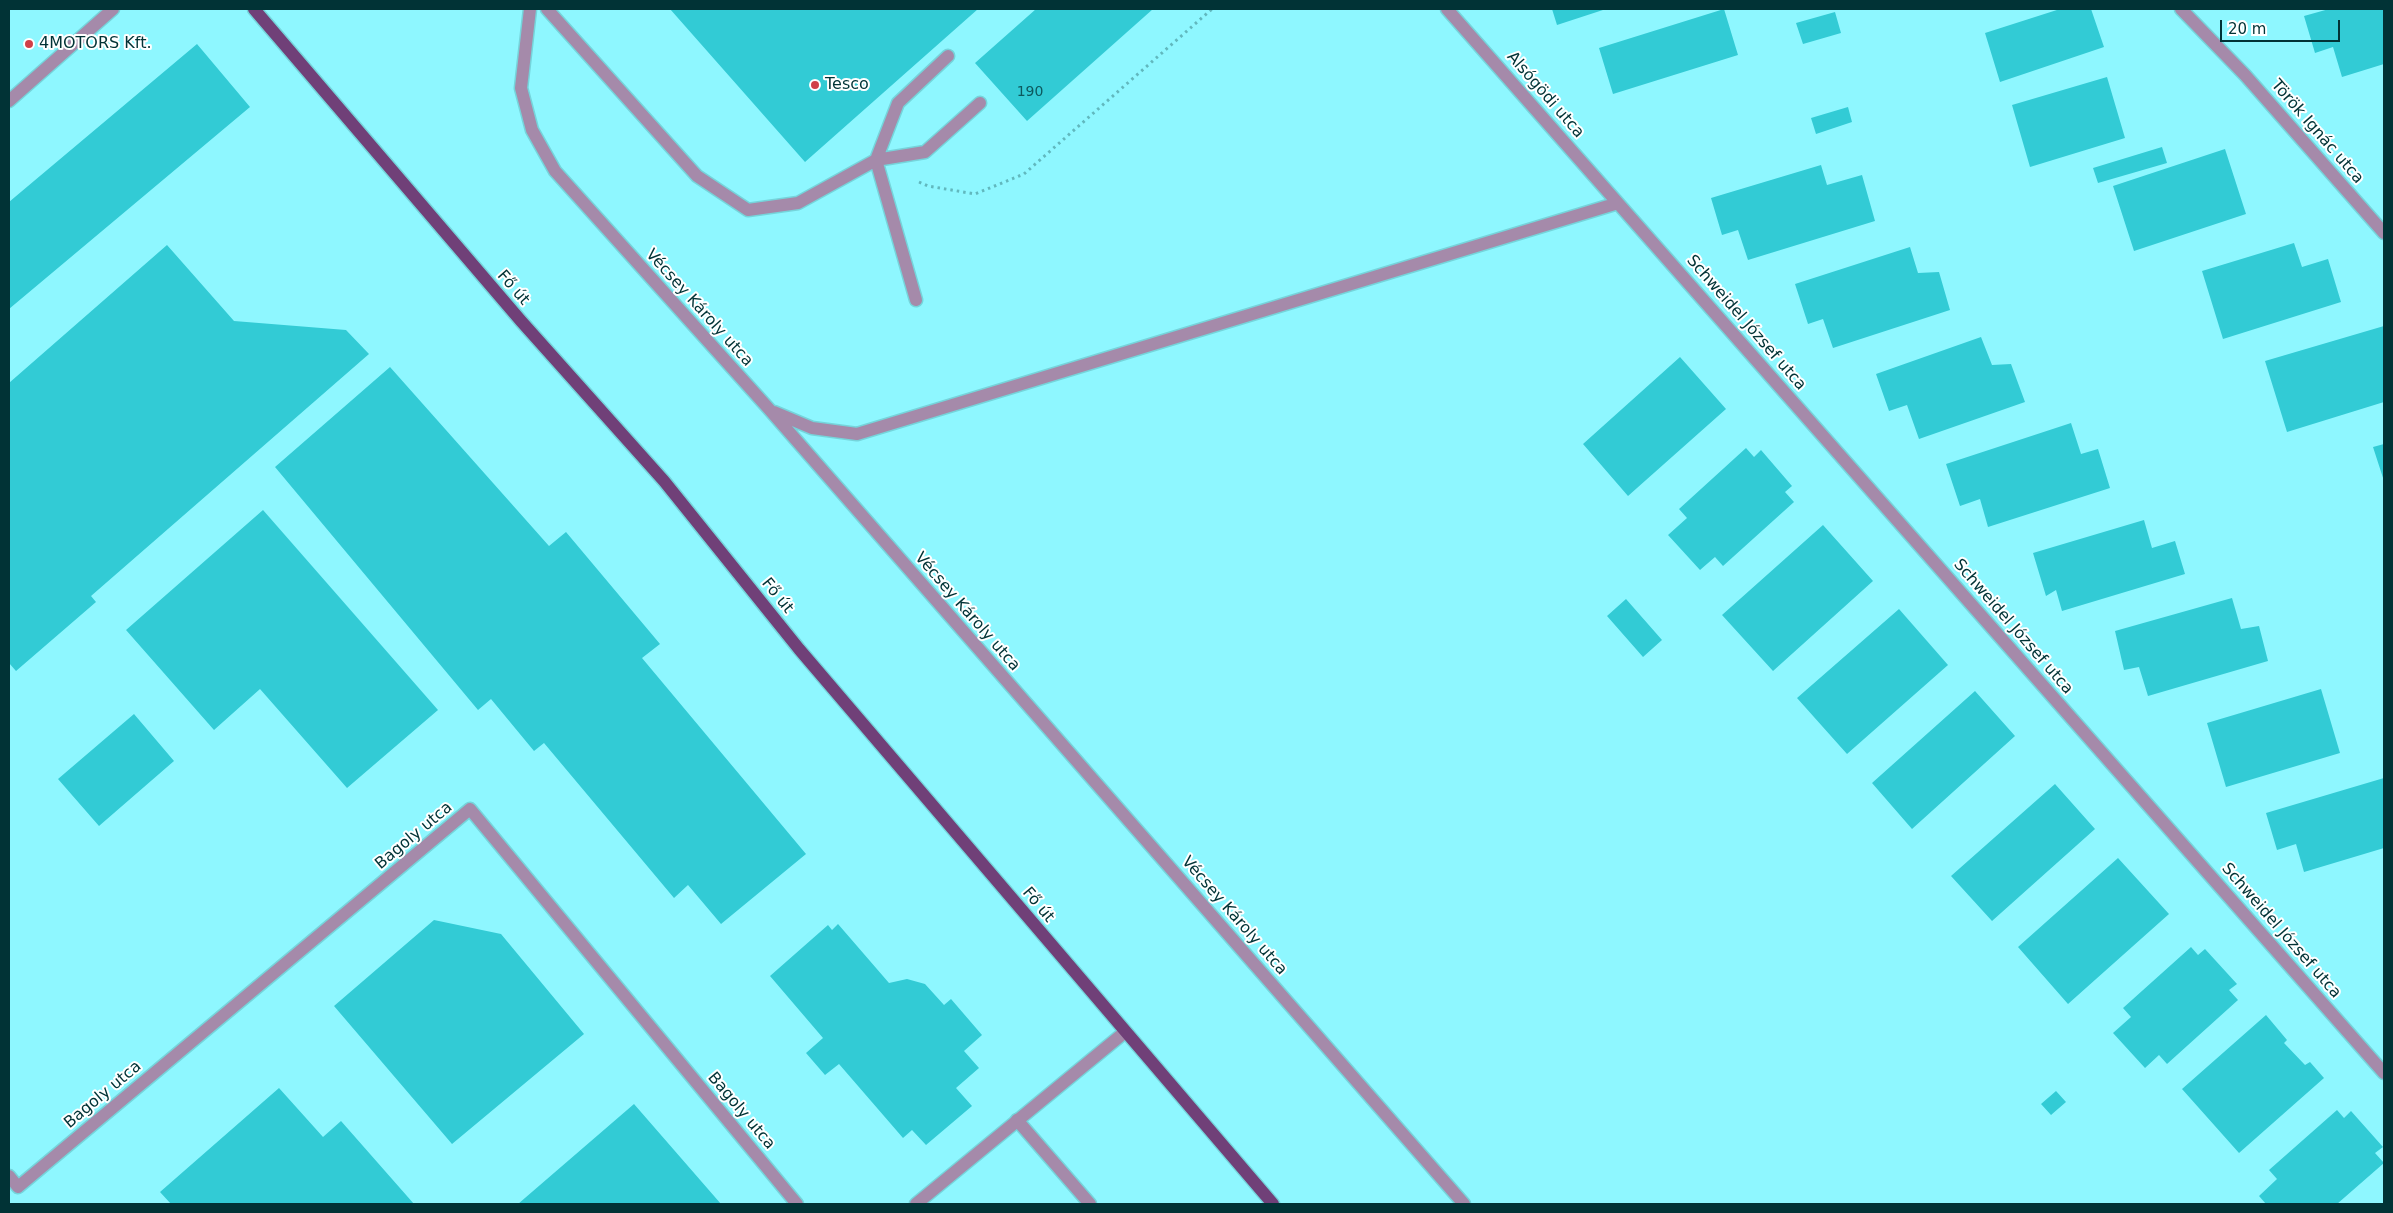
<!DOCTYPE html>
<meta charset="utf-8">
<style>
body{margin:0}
#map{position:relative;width:2393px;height:1213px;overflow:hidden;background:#8ef7ff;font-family:"DejaVu Sans",sans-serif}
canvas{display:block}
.frame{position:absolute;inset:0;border:10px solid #013336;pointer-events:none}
.scale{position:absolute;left:2220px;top:20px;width:120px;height:22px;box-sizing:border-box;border:2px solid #013336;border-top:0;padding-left:6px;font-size:15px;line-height:18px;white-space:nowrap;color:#013336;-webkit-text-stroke:4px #fff;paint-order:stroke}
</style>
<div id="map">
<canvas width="2393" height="1213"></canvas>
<div class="frame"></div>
<div class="scale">20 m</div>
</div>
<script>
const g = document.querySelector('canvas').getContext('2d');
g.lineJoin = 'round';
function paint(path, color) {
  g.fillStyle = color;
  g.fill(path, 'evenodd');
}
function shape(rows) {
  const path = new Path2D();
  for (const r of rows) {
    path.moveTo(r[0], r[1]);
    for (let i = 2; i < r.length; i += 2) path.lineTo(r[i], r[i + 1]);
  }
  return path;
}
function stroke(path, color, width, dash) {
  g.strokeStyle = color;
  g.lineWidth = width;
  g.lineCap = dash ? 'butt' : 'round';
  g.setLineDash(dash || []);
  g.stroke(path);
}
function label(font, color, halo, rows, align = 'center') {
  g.font = font + ' "DejaVu Sans",sans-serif';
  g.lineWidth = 4;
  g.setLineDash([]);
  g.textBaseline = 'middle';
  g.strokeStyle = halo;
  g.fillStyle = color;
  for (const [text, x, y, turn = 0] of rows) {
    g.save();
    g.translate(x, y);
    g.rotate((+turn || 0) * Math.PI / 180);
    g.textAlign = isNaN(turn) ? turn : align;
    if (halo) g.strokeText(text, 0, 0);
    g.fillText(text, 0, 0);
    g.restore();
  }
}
paint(shape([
 [670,9,978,9,805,162],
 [1036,9,1153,9,1027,121,975,63],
 [1552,9,1606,9,1557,25],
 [1724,9,1738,55,1613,94,1599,48],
 [2060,9,2091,9,2104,47,2000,82,1985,33],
 [2329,9,2384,9,2384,64,2342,77,2333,47,2315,53,2304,16],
 [1835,12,1841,33,1803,44,1796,23],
 [197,44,250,107,9,309,9,202],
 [2107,77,2125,138,2030,167,2012,105],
 [1848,107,1852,122,1816,134,1811,118],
 [2162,147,2167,163,2098,183,2093,168],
 [2225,149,2246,214,2134,251,2113,186],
 [1821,165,1827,185,1862,175,1875,221,1748,260,1738,230,1722,235,1711,198],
 [2294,243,2302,267,2328,259,2341,302,2223,339,2202,271],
 [167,245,234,321,346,330,369,354,91,596,96,602,16,671,9,663,9,383],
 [1910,247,1918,273,1939,272,1950,310,1833,348,1823,319,1808,324,1795,284],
 [2384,326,2384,402,2287,432,2265,361],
 [1981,337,1992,365,2011,364,2025,402,1919,439,1907,405,1889,411,1876,374],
 [1680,357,1726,409,1628,496,1583,444],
 [390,367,549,546,566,532,660,644,642,658,806,854,721,924,688,885,674,898,544,743,534,751,491,699,478,710,275,467],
 [2071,423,2081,454,2098,449,2110,488,1988,527,1980,499,1960,506,1946,464],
 [2384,444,2384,481,2373,447],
 [1746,448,1754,457,1761,450,1792,486,1785,492,1794,502,1723,566,1715,557,1700,570,1668,535,1687,518,1679,509],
 [263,510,438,710,347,788,260,689,214,730,126,630],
 [2144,520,2152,548,2175,541,2185,574,2062,611,2056,590,2046,596,2033,553],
 [1823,525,1873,581,1773,671,1722,615],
 [2232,598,2241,629,2259,626,2268,661,2148,696,2139,667,2124,670,2115,631],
 [1626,599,1662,640,1643,657,1607,616],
 [1899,609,1948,665,1847,754,1797,698],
 [2321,689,2340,753,2226,787,2207,723],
 [1975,691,2015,736,1912,829,1872,783],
 [134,714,174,761,99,826,58,779],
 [2384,778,2384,848,2304,872,2296,844,2277,850,2266,813],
 [2055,784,2095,829,1992,921,1951,876],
 [2118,858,2169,914,2068,1004,2018,947],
 [434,920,501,934,584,1034,452,1144,334,1006],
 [838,924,889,983,907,979,925,984,944,1005,951,999,982,1035,964,1051,979,1068,956,1088,972,1106,926,1145,912,1130,903,1138,839,1064,825,1075,806,1053,823,1038,770,976,828,925,832,930],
 [2191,947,2198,955,2205,949,2237,984,2229,990,2238,1000,2167,1064,2159,1055,2145,1068,2113,1033,2131,1017,2123,1008],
 [2266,1015,2287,1040,2284,1043,2305,1065,2310,1062,2324,1078,2239,1153,2182,1089],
 [279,1088,323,1137,341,1121,414,1204,171,1204,160,1192],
 [2056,1091,2066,1102,2051,1115,2041,1104],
 [634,1104,721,1204,518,1204],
 [2337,1110,2344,1118,2351,1111,2383,1147,2375,1153,2384,1163,2337,1204,2266,1204,2259,1196,2277,1179,2269,1170]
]), '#32cbd5');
const lane = shape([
 [547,9,697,176,748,210,798,203,876,160,925,152,980,103],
 [916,300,876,160,898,103,948,56],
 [1017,1120,1090,1204]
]);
const street = shape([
 [530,9,521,88,532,130,555,171,769,409,1464,1204],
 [1447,9,2384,1073],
 [2181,9,2245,75,2384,233],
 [9,101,113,9],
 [774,412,812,428,857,434,1618,203],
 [9,1176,18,1187,470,809,797,1204],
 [916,1204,1125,1032]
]);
const primary = shape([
 [254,9,521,321,664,481,799,649,1273,1204]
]);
stroke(lane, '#75d4db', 15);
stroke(street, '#75d4db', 15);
stroke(primary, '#75d4db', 15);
stroke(shape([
 [919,182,928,186,975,194,1024,174,1212,9]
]), '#61b8be', 3, [2.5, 4]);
stroke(lane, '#a58aaa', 12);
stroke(street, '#a58aaa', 12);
stroke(primary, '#704078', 12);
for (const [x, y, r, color] of [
 [29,44,5,"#d04048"],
 [815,85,5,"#d04048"]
]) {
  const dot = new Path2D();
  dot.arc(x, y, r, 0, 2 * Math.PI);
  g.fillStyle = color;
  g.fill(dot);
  stroke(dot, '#fff', 2);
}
label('14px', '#0d595e', null, [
 ["190",1030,92]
]);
label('16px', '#013336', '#fff', [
 ["4MOTORS Kft.",39,44],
 ["Tesco",825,85]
], 'left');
label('16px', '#013336', '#fff', [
 ["Alsógödi utca",1545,95,49],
 ["Török Ignác utca",2317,132,49],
 ["Fő út",513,288,49],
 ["Vécsey Károly utca",699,308,48],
 ["Schweidel József utca",1746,323,49],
 ["Fő út",777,596,51],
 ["Vécsey Károly utca",967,612,49],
 ["Schweidel József utca",2013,627,49],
 ["Bagoly utca",414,836,-40],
 ["Fő út",1038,905,50],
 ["Vécsey Károly utca",1234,916,49],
 ["Schweidel József utca",2281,931,49],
 ["Bagoly utca",103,1095,-40],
 ["Bagoly utca",741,1111,50]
]);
</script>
